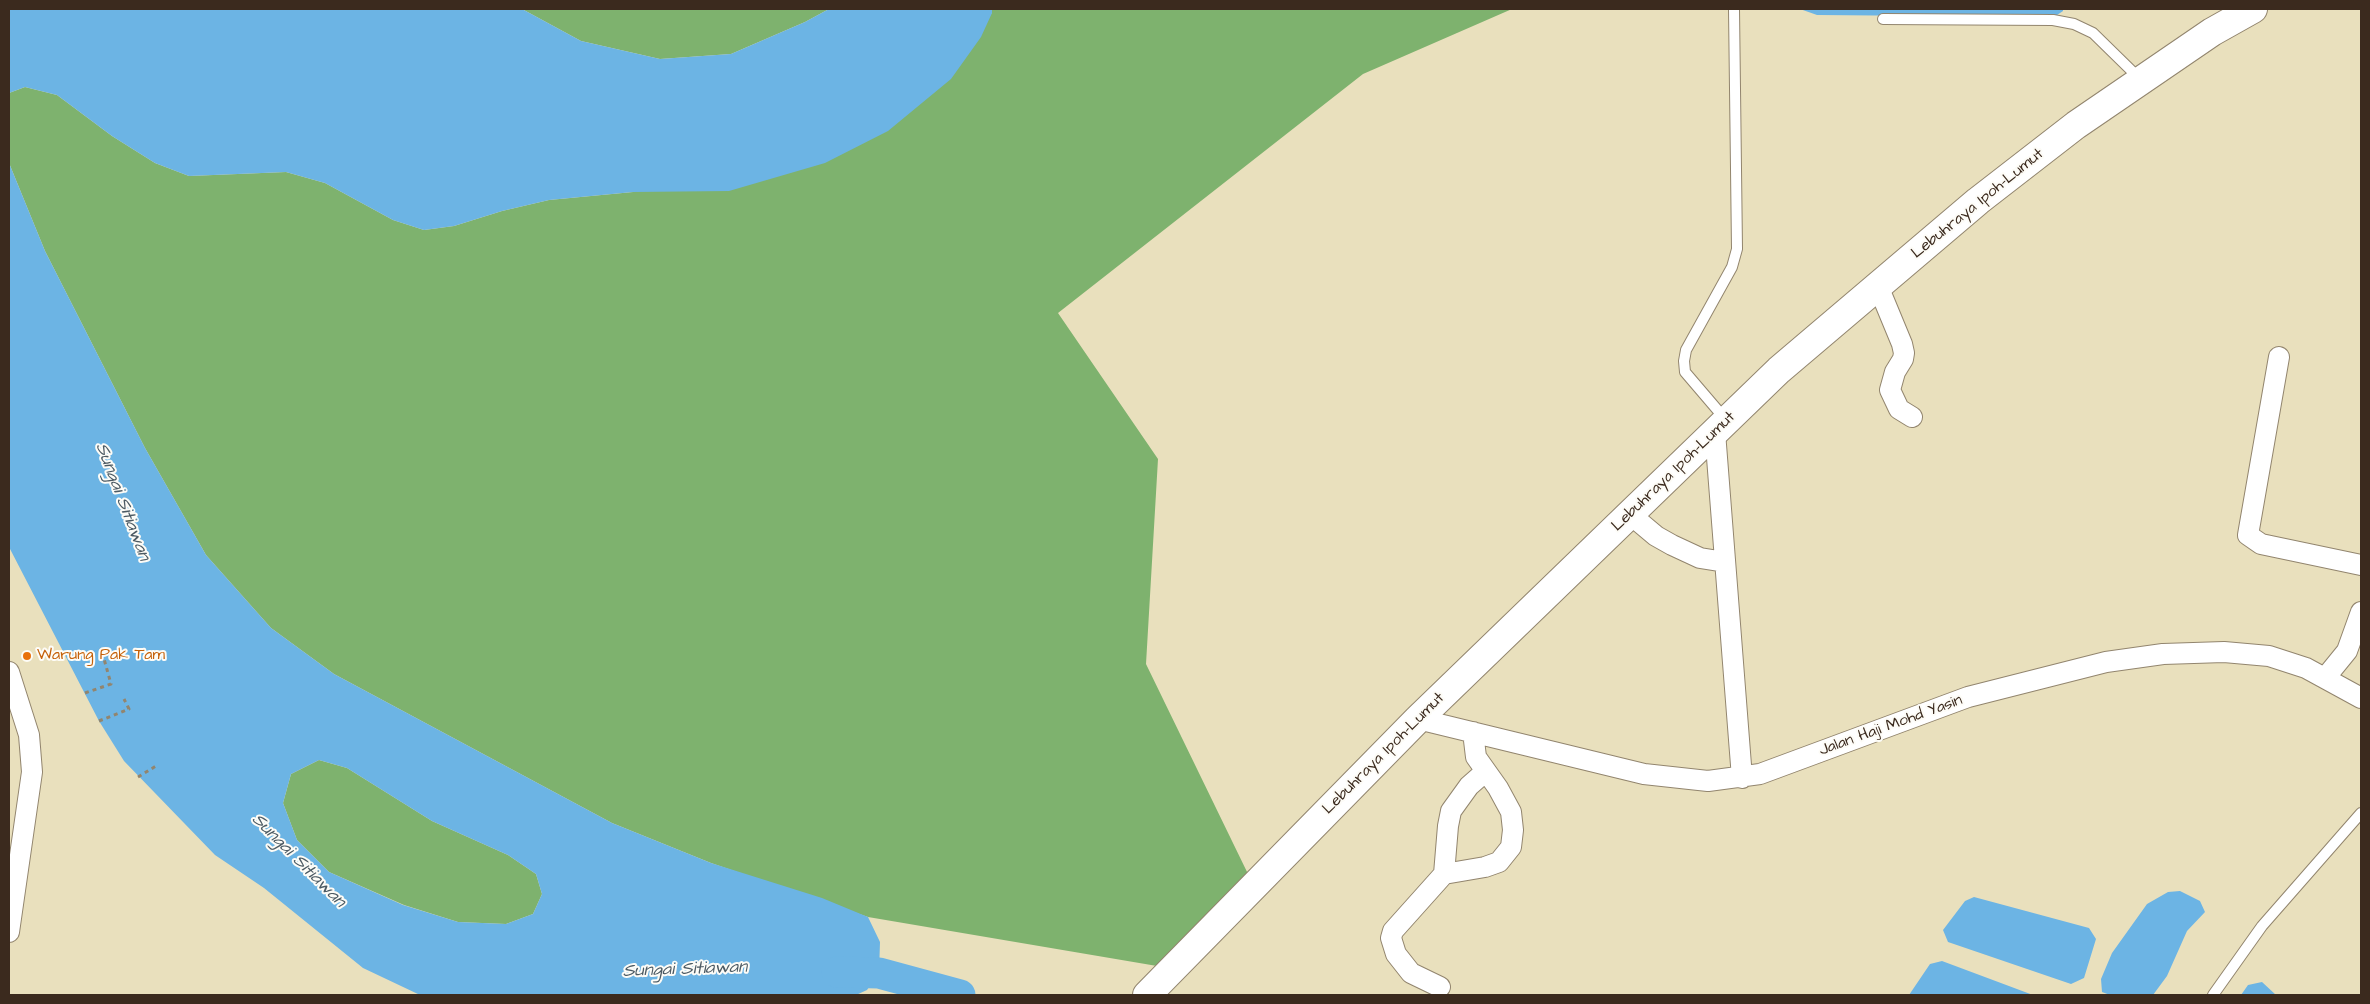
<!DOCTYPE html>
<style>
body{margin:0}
#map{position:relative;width:2370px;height:1004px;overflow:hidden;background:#e9e0bd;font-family:"Architects Daughter",sans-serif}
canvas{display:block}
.frame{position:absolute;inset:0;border:10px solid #3b2a1e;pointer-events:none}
</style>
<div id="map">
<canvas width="2370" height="1004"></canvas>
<div class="frame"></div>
</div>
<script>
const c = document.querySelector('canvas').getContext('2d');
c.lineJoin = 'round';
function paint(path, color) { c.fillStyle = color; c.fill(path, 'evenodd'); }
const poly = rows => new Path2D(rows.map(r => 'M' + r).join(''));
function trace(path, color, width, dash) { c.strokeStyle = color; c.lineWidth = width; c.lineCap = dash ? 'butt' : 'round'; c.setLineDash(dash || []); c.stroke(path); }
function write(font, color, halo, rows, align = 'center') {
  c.font = font + ' "Architects Daughter",sans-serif'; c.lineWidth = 4; c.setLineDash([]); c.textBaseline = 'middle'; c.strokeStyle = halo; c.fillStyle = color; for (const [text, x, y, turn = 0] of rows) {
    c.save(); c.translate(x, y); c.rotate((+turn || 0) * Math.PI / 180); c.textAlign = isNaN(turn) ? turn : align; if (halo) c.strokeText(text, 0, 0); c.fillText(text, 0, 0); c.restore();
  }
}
paint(poly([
 [522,9,829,9,805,22,731,54,660,59,581,41],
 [992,9,1512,9,1363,74,1058,313,1158,459,1146,664,1249,876,1157,966,868,917,711,863,612,823,334,674,271,628,206,555,145,448,45,251,9,163,9,93,25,87,57,95,112,136,155,163,189,176,286,172,325,183,393,220,424,230,454,226,502,211,549,200,633,192,992,13],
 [319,760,347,768,432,821,508,855,536,874,542,894,533,914,506,924,458,922,404,905,329,872,297,840,283,803,291,774]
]), '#7eb26e');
paint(poly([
 [9,9,522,9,581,41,660,59,731,54,805,22,829,9,992,9,992,13,981,37,951,79,888,131,825,163,729,191,633,192,549,200,502,211,454,226,424,230,393,220,325,183,286,172,189,176,155,163,112,136,57,95,25,87,9,93],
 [1800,9,2063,9,2063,11,2054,17,1817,15],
 [9,163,45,251,145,448,206,555,271,628,334,674,612,823,711,863,822,898,868,917,880,942,879,973,867,990,856,995,420,995,363,968,264,888,215,855,124,761,99,721,9,547],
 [319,760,347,768,432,821,508,855,536,874,542,894,533,914,506,924,458,922,403,905,329,872,297,840,283,803,291,774],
 [2180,891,2200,901,2205,912,2187,931,2167,976,2153,995,2110,995,2102,992,2101,979,2112,953,2147,904,2168,892],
 [1974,897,2089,928,2096,939,2084,978,2071,984,1948,942,1943,930,1965,901],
 [1942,961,2033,995,1909,995,1930,964],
 [2262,982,2276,995,2241,995,2248,985]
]), '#6cb4e4');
trace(poly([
 [837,972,879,973,960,995]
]), '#6cb4e4', 31);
const service = poly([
 [1883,19,2053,20,2074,24,2093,33,2140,79],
 [1726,420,1685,372,1684,361,1686,350,1732,267,1737,249,1734,9],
 [2213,995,2262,926,2361,813]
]);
const minor = poly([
 [1878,286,1902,344,1904,353,1903,359,1895,372,1890,390,1899,409,1912,417],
 [2279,357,2248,535,2261,544,2361,565],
 [1715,432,1742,778],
 [1631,515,1656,536,1672,545,1700,558,1725,562],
 [9,672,29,735,32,772,9,932],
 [2325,678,2347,651,2361,612],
 [1418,719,1644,774,1708,781,1760,774,1968,697,2106,662,2163,654,2224,652,2269,656,2306,668,2361,698],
 [1444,874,1448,826,1451,811,1469,786,1486,771],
 [1440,987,1411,973,1396,954,1391,938,1393,931,1444,874,1485,867,1499,862,1511,847,1513,830,1511,812,1498,788,1476,757,1473,732]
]);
const trunk = poly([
 [1147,995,1418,719,1779,370,1978,201,2076,125,2212,32,2253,9]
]);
trace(service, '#92856e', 12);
trace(minor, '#92856e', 22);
trace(trunk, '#92856e', 30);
trace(poly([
 [85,693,111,684,101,648],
 [99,721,129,709,124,699],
 [138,777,156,766]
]), '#92856e', 3, [4, 4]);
trace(service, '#fff', 10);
trace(minor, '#fff', 20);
trace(trunk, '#fff', 28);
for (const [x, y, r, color] of [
 [27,656,5,"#e8710a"]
]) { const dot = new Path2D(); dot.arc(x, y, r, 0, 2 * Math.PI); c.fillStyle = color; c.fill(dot); trace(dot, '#fdfcf7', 2); }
write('16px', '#3b2a1e', '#fdfcf7', [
 ["Lebuhraya Ipoh-Lumut",1978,204,-39],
 ["Lebuhraya Ipoh-Lumut",1674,472,-44],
 ["Jalan Haji Mohd Yasin",1891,726,-20],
 ["Lebuhraya Ipoh-Lumut",1384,754,-45]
]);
write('16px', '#c56008', '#fdfcf7', [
 ["Warung Pak Tam",37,656]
], 'left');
write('italic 18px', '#4c5a63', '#fdfcf7', [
 ["Sungai Sitiawan",122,502,69],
 ["Sungai Sitiawan",298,861,45],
 ["Sungai Sitiawan",685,970,-2]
]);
</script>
